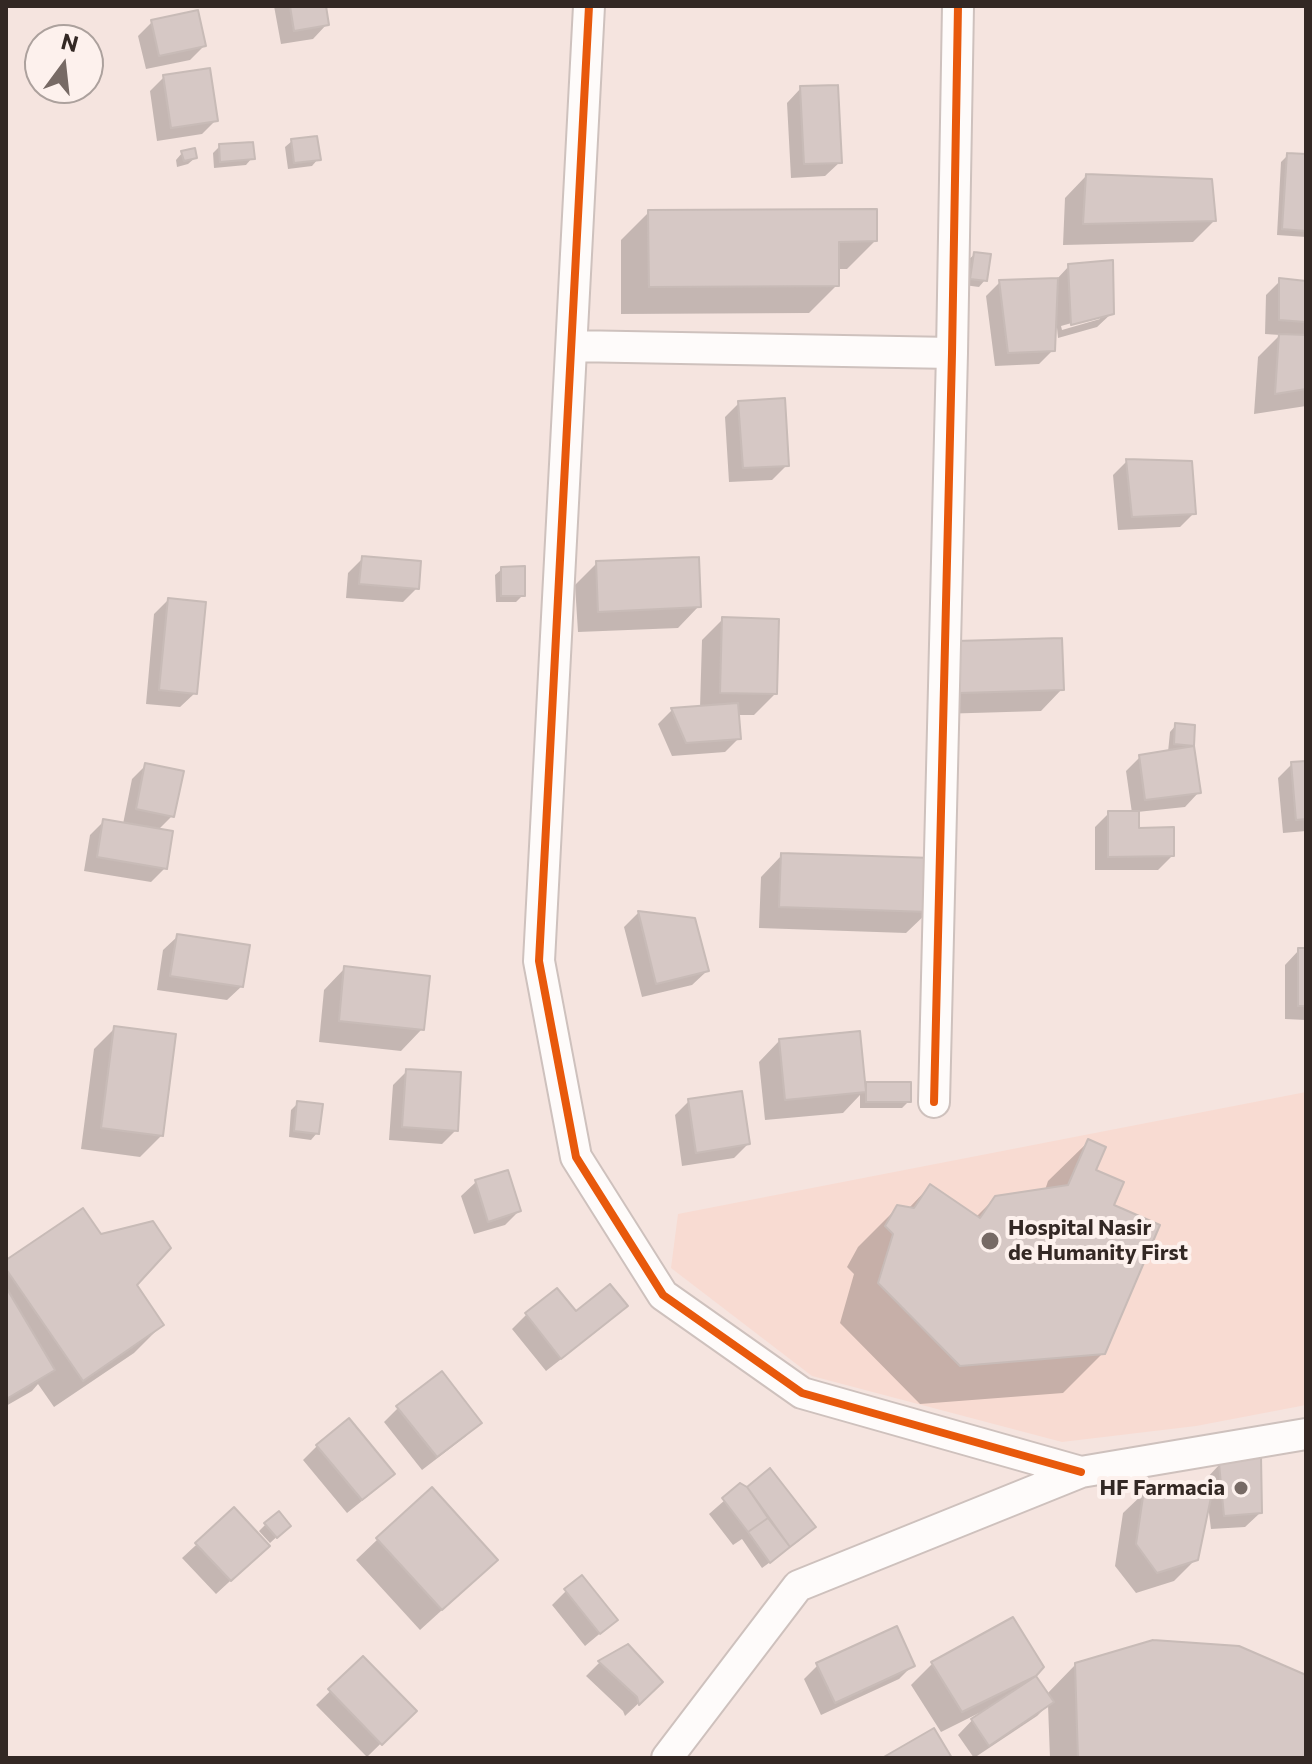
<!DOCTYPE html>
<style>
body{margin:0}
#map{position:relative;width:1312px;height:1764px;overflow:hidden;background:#f5e4df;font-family:Commissioner,sans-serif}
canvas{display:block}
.frame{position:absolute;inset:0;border:8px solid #332824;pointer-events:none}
.north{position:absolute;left:24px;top:24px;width:80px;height:80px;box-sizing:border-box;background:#fdf1ed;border:2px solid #aca19d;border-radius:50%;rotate:15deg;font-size:22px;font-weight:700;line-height:32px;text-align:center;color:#332824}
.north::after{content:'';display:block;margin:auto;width:28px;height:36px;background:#776a65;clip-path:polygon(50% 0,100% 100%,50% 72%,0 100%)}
</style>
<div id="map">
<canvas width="1312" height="1764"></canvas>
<div class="frame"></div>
<div class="north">N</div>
</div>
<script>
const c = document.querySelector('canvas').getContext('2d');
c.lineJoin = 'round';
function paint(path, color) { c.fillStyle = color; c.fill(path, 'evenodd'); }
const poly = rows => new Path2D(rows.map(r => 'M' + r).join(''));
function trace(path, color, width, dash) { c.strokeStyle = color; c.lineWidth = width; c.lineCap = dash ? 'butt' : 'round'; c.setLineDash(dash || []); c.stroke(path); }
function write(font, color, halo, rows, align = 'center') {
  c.font = font + ' Commissioner,sans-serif'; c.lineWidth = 8; c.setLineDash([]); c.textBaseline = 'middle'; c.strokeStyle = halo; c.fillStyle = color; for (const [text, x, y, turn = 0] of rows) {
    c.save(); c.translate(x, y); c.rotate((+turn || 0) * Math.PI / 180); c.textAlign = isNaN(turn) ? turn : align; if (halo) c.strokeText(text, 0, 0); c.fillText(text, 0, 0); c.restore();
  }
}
paint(poly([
 [1306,1092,1306,1405,1196,1426,1062,1442,812,1376,671,1268,678,1214]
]), '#f8dbd2');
paint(poly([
 [274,6,324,6,327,24,313,39,281,44],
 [152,22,204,46,190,60,146,69,138,36],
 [164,77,216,120,202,134,157,141,150,91],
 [801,88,840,162,825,176,791,178,787,103],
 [292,141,318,159,312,166,288,169,285,147],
 [220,146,252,158,246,165,214,168,213,153],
 [182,153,195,158,188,164,177,167,176,160],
 [1288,155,1306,156,1306,237,1277,235,1281,162],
 [1086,176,1214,221,1193,242,1063,245,1065,198],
 [649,212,875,241,847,269,837,269,837,285,809,313,621,314,621,240],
 [975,254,985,280,979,287,964,285,968,260],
 [1069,266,1112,313,1097,327,1058,338,1057,328,1054,328,1053,350,1039,364,995,366,986,296,1000,282,1056,280],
 [1100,315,1100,319,1062,330,1061,326],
 [1280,281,1306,283,1306,406,1254,414,1258,357,1280,335,1265,334,1266,295],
 [739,403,787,465,772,480,729,482,725,417],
 [1127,461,1194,513,1180,527,1118,530,1113,475],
 [363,558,417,588,403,602,346,598,348,573],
 [597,563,699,606,678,628,578,632,575,585],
 [502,569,523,595,516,602,496,602,495,575],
 [168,600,195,693,180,707,146,704,154,614],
 [723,619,775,694,754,715,737,715,739,738,725,752,672,756,658,724,672,710,700,708,702,640],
 [936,664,1062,689,1041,711,938,714],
 [1176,725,1193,727,1192,746,1199,792,1185,807,1137,812,1137,830,1172,856,1158,870,1095,870,1095,827,1109,813,1132,813,1126,771,1140,757,1168,752,1170,732],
 [1306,763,1306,831,1283,833,1278,778,1292,764],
 [146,765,172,816,158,830,165,868,151,882,84,871,90,835,104,821,123,824,132,779],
 [782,855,928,912,906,933,759,928,761,877],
 [638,913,694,919,707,971,692,985,642,997,624,927],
 [178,936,242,986,227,1000,157,990,163,950],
 [1299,950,1306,950,1306,1020,1285,1019,1285,965],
 [345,968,422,1029,401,1051,319,1042,324,990],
 [115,1028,162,1135,140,1157,81,1149,94,1049],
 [780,1040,864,1087,867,1084,909,1101,902,1108,860,1108,860,1095,843,1113,765,1120,759,1062],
 [407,1071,456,1130,442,1144,389,1140,393,1085],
 [689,1101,748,1144,734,1158,682,1166,675,1115],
 [298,1103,317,1133,311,1140,289,1137,291,1110],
 [1088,1142,1093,1171,1111,1206,1103,1353,1063,1393,920,1404,840,1323,854,1274,847,1267,858,1247,898,1207,908,1209,930,1186,976,1217,996,1197,1045,1190,1048,1181],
 [476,1182,519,1211,505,1225,474,1234,461,1196],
 [6,1262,134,1285,162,1325,134,1353,54,1407,38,1384,32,1391,6,1406],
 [557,1291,576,1314,625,1306,611,1320,546,1371,512,1329,526,1315],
 [398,1408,479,1423,465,1437,422,1470,384,1422],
 [317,1446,392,1474,378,1488,347,1513,303,1460],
 [1220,1464,1260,1513,1245,1527,1211,1529,1208,1505,1196,1559,1174,1581,1136,1593,1115,1566,1123,1513,1145,1492,1207,1486,1206,1479],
 [769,1471,813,1527,799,1541,762,1568,742,1539,733,1545,709,1514,741,1486,747,1490],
 [234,1510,253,1560,216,1594,182,1558],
 [266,1524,282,1532,270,1543,259,1531],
 [378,1539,474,1581,420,1630,356,1560],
 [566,1591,616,1620,585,1646,552,1605],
 [363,1659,414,1711,367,1757,316,1705],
 [600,1662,661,1682,625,1716,623,1711,586,1676],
 [932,1664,1034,1677,1046,1695,1076,1664,1306,1677,1306,1758,1050,1758,1048,1705,1037,1716,974,1758,958,1735,979,1713,941,1732,911,1685],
 [818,1665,913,1665,899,1679,821,1715,804,1679]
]), '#0003');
const building = poly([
 [290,6,326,6,329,25,294,31,290,6],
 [198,10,206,46,159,56,151,20,198,10],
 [210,68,218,121,171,128,163,75,210,68],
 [838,85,842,163,804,164,800,86,838,85],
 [317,136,321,160,294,163,291,139,317,136],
 [253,142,255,159,220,162,219,144,253,142],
 [195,148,197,158,184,161,181,151,195,148],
 [1287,153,1306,154,1306,231,1282,229,1287,153],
 [1086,174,1212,179,1216,221,1083,224,1086,174],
 [877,209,877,241,839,242,839,286,649,287,648,210,877,209],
 [974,252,991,254,987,281,970,279,974,252],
 [1113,260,1114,314,1071,325,1068,264,1113,260],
 [1058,278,1055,351,1008,353,999,280,1058,278],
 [1279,278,1306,281,1306,322,1279,320,1279,278],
 [1279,334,1306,335,1306,389,1275,394,1279,334],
 [785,398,789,466,743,468,738,401,785,398],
 [1126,459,1192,461,1196,514,1132,517,1126,459],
 [362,556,421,561,419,589,359,584,362,556],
 [699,557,701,607,598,612,596,561,699,557],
 [525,566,525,596,501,596,501,567,525,566],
 [168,598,206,602,197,694,159,690,168,598],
 [722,617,779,619,777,694,720,693,722,617],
 [1062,638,1064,690,959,693,956,641,1062,638],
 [738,703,741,739,686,743,671,708,738,703],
 [1175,723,1195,725,1194,746,1174,744,1175,723],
 [1194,746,1201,793,1145,800,1139,755,1194,746],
 [1306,761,1306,819,1296,820,1291,762,1306,761],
 [145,763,184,771,174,817,136,809,145,763],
 [1108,811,1139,811,1139,828,1174,827,1174,856,1108,857,1108,811],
 [103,819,173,831,167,869,97,857,103,819],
 [781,853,932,858,930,912,779,907,781,853],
 [638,911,695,918,709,971,656,984,638,911],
 [177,934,250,945,243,987,170,976,177,934],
 [1298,948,1306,948,1306,1006,1298,1006,1298,948],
 [344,966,430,976,424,1030,339,1021,344,966],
 [114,1026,176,1034,163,1136,101,1128,114,1026],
 [860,1031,866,1092,785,1100,779,1039,860,1031],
 [406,1069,461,1072,458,1131,402,1127,406,1069],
 [866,1082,911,1082,911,1102,866,1102,866,1082],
 [742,1091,750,1144,696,1153,688,1099,742,1091],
 [297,1101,323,1104,319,1134,294,1131,297,1101],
 [1088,1139,1106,1147,1096,1170,1124,1182,1114,1205,1160,1225,1105,1354,960,1366,878,1283,893,1234,885,1226,897,1205,914,1208,930,1184,980,1218,995,1196,1068,1185,1088,1139],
 [508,1170,521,1211,488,1222,475,1180,508,1170],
 [83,1208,101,1234,153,1221,171,1248,137,1285,164,1325,83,1381,6,1269,6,1260,83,1208],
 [610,1284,628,1306,561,1359,525,1313,557,1288,576,1311,610,1284],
 [7,1289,55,1370,8,1398,6,1395,7,1289],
 [442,1371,482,1423,437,1457,396,1406,442,1371],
 [349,1418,395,1474,362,1500,316,1445,349,1418],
 [1261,1456,1262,1513,1224,1516,1219,1463,1261,1456],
 [770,1468,816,1527,790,1547,747,1487,770,1468],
 [740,1483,747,1487,768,1518,748,1532,722,1498,740,1483],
 [1214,1483,1198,1560,1157,1573,1136,1544,1144,1490,1214,1483],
 [432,1487,498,1560,442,1610,376,1538,432,1487],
 [234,1507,270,1546,231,1581,195,1543,234,1507],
 [279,1511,291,1526,277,1538,264,1523,279,1511],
 [768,1518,790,1547,770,1563,748,1532,768,1518],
 [582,1575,618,1620,600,1634,564,1589,582,1575],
 [1013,1617,1044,1667,1036,1676,962,1712,931,1662,1013,1617],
 [897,1626,915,1666,835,1703,816,1663,897,1626],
 [1153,1640,1239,1646,1306,1675,1306,1758,1078,1758,1075,1663,1153,1640],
 [628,1644,663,1682,639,1705,637,1697,598,1661,628,1644],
 [363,1656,417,1711,382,1745,328,1689,363,1656],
 [1036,1676,1054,1702,989,1746,971,1719,1036,1676],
 [934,1728,952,1758,882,1758,934,1728]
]);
paint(building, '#d6c8c5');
trace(building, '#c8bbb7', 2);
const street = poly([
 [589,6,539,961,576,1157,663,1295,802,1393,1081,1472],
 [572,346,952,353],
 [934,1102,952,353,958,6],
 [667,1758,798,1586,1081,1472,1306,1434]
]);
trace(street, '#cec1bd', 34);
trace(street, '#fefbfa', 30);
trace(poly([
 [589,6,539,961,576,1157,663,1295,802,1393,1081,1472],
 [934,1102,952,353,958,6]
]), '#e8590c', 8);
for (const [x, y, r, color] of [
 [990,1241,10,"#776a65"],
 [1241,1488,8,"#776a65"]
]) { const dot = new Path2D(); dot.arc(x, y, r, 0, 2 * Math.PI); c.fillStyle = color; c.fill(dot); trace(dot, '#fdf1ed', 3); }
write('bold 22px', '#332824', '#fdf1ed', [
 ["Hospital Nasir",1008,1228],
 ["de Humanity First",1008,1253],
 ["HF Farmacia",1225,1488,"right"]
], 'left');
</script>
